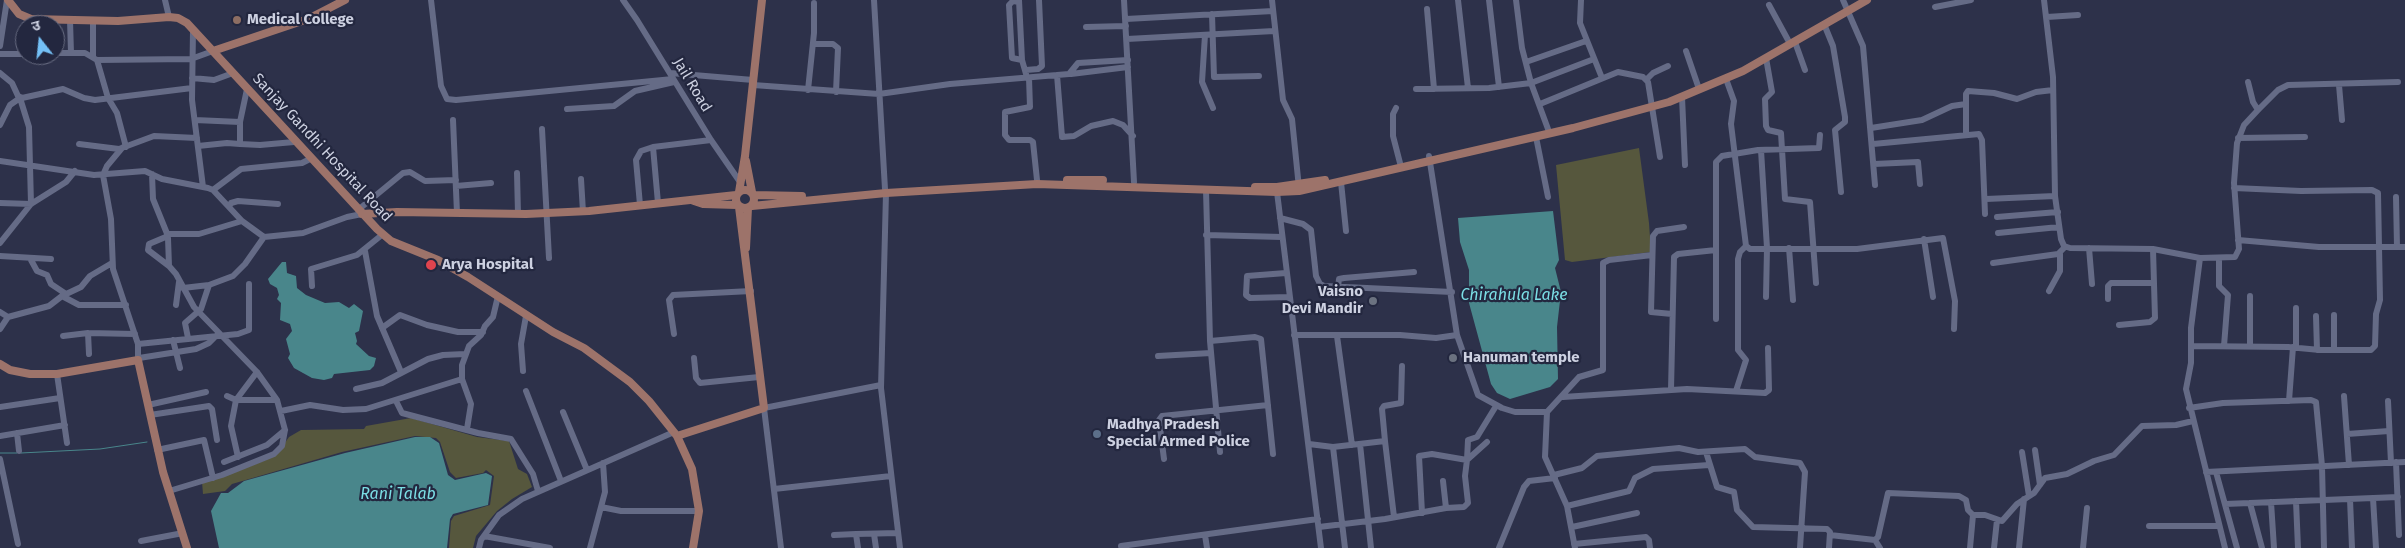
<!DOCTYPE html>
<meta charset="utf-8">
<style>
body{margin:0}
#map{position:relative;width:2405px;height:548px;overflow:hidden;background:#2d314a;font-family:"Fira Sans","Noto Sans Devanagari",sans-serif}
canvas{display:block}
.north{position:absolute;left:15px;top:15px;width:50px;height:50px;box-sizing:border-box;background:#23273f;border:1px solid #676b80;border-radius:50%;rotate:344deg;font-size:14px;font-weight:700;line-height:20px;text-align:center;color:#cdd1e1}
.north::after{content:'';display:block;margin:auto;width:18px;height:22px;background:#74c0f6;clip-path:polygon(50% 0,100% 100%,50% 72%,0 100%)}
</style>
<div id="map">
<canvas width="2405" height="548"></canvas>
<div class="north">उ</div>
</div>
<script>
const c = document.querySelector('canvas').getContext('2d');
c.lineJoin = 'round';
function paint(path, color) { c.fillStyle = color; c.fill(path, 'evenodd'); }
const poly = rows => new Path2D(rows.map(r => 'M' + r).join(''));
function trace(path, color, width, dash) { c.strokeStyle = color; c.lineWidth = width; c.lineCap = dash ? 'butt' : 'round'; c.setLineDash(dash || []); c.stroke(path); }
function write(font, color, halo, rows, align = 'center') {
  c.font = font + ' "Fira Sans",sans-serif'; c.lineWidth = 4.5; c.setLineDash([]); c.textBaseline = 'middle'; c.strokeStyle = halo; c.fillStyle = color; for (const [text, x, y, turn = 0] of rows) {
    c.save(); c.translate(x, y); c.rotate((+turn || 0) * Math.PI / 180); c.textAlign = isNaN(turn) ? turn : align; if (halo) c.strokeText(text, 0, 0); c.fillText(text, 0, 0); c.restore();
  }
}
paint(poly([
 [1639,148,1649,223,1651,252,1572,262,1565,260,1556,165],
 [411,418,477,437,509,441,518,469,527,474,532,487,512,499,497,511,476,536,473,548,449,548,451,521,454,516,490,505,494,476,486,470,483,473,456,478,450,472,440,442,436,438,415,436,342,452,232,484,225,491,203,494,202,482,277,454,289,437,301,430,364,429,366,426]
]), '#56573d');
paint(poly([
 [1553,211,1559,260,1555,268,1561,292,1557,327,1558,379,1550,387,1510,399,1497,393,1491,384,1469,303,1469,270,1460,242,1458,218],
 [282,262,286,262,287,273,296,276,297,288,306,295,325,303,339,302,349,308,354,304,363,311,359,331,355,333,357,341,356,344,369,356,376,358,374,366,370,370,334,374,332,378,324,380,312,378,294,368,288,358,290,354,286,339,292,331,290,324,280,320,281,303,277,299,279,295,277,288,270,284,268,279],
 [415,437,430,437,439,443,448,475,455,480,486,473,492,476,488,505,453,514,450,519,447,548,219,548,211,511,221,493,228,493,244,481,345,453]
]), '#49868b');
trace(poly([
 [0,453,17,453],
 [21,453,100,449,147,442]
]), '#49868b', 1);
trace(poly([
 [165,0,169,17],
 [431,0,441,86,447,99,456,100,673,79],
 [623,0,637,20,711,140,740,182],
 [874,0,885,189],
 [1019,0,1022,60,1026,74],
 [1124,0,1134,182],
 [1272,0,1283,100,1292,119,1299,188],
 [1458,0,1468,88],
 [1489,0,1499,87],
 [1516,0,1522,48,1531,83,1594,59],
 [1581,0,1580,23,1602,78],
 [1843,0,1863,46,1875,185],
 [2044,0,2053,77,2055,196,2061,239,2064,246,2070,248,2153,249,2200,258,2235,257,2239,249,2234,183,2237,143,2244,125,2258,110,2278,90,2288,85,2398,82],
 [1019,2,1013,1,1009,5,1012,58,1022,60],
 [1769,5,1788,40],
 [1935,7,1971,0],
 [1427,9,1434,89],
 [1212,14,1214,77,1259,76],
 [2047,17,2078,15],
 [1126,19,1273,11],
 [70,20,71,53],
 [1824,24,1833,46,1845,117,1845,122,1835,130,1841,192],
 [1086,27,1126,26],
 [193,30,192,100,203,187],
 [1205,35,1202,82,1213,108],
 [1127,39,1274,31],
 [1795,42,1805,70],
 [813,44,833,44,838,48,836,92],
 [0,46,7,0],
 [1686,51,1698,86],
 [55,53,85,53,97,60,191,59,213,51],
 [0,54,25,54],
 [93,57,93,20],
 [1766,58,1772,92,1765,99,1766,126,1768,130,1781,133,1785,199,1810,202,1816,283],
 [97,60,108,98,117,113,126,147],
 [1526,62,1586,41],
 [1026,70,1038,69,1042,66,1039,0],
 [0,73,12,83,18,96,22,98,63,89,84,98,95,100,192,88],
 [670,73,753,80],
 [1071,74,1128,67],
 [1057,75,1062,137,1074,136,1091,126,1113,121,1123,125,1133,136],
 [192,78,214,80,233,73],
 [1029,78,1030,107,1005,112,1005,135,1009,140,1030,140,1033,142,1037,180],
 [1647,79,1653,73,1668,66],
 [1726,79,1734,101,1731,124,1746,246,1750,249,1857,249,1943,238,1955,301,1954,329],
 [2248,82,2253,102,2258,110],
 [753,85,879,94,950,84,1069,74,1078,63,1128,60],
 [2339,85,2342,120],
 [1416,89,1489,88,1531,83,1548,129],
 [808,90,814,33,814,3],
 [1682,97,1685,165],
 [1540,104,1618,72,1643,77,1648,82,1660,157],
 [1396,108,1393,114,1393,136,1400,163],
 [567,109,614,106,635,91,674,82],
 [195,120,240,122],
 [453,120,457,213],
 [0,125,10,105,20,98,29,127,31,204,0,203],
 [1871,128,1922,120,1952,106,1966,104],
 [542,129,549,258],
 [1966,135,1966,94,1968,91,1994,93,2017,99,2036,92,2053,90],
 [1536,137,1548,197],
 [2238,138,2305,137],
 [79,144,119,149,154,136,197,138],
 [240,144,260,145,294,142],
 [1873,144,1979,134,1982,140,1985,214],
 [198,146,227,143,240,144,240,122,247,89],
 [122,148,107,166,103,175,111,219,113,269,138,344,138,360],
 [1761,150,1767,248,1766,297],
 [0,161,94,175,145,171,162,179,208,188,213,190,242,221,264,237,303,233,347,217,362,214],
 [1874,164,1918,162,1920,184],
 [517,173,518,214],
 [152,174,153,199,168,236,149,244,148,250,169,266,176,274,194,307,257,372,277,400],
 [581,179,583,212],
 [1341,182,1346,231],
 [456,186,491,183],
 [213,190,241,169,302,163,310,159],
 [1206,190,1210,341,1255,337,1261,339,1273,454],
 [1277,192,1321,548],
 [886,193,881,388,900,548],
 [2396,197,2397,247],
 [1986,199,2055,196],
 [658,203,653,147,711,140],
 [640,205,636,160,641,151,653,147],
 [229,207,231,203,238,201,278,204],
 [358,210,403,173,410,172,425,181,456,180],
 [1997,217,2058,212],
 [1280,218,1303,224,1311,230,1316,276,1320,284,1324,286,1452,292],
 [1998,233,2059,227],
 [168,234,199,234,242,221],
 [1206,235,1282,237],
 [168,238,169,266],
 [1924,239,1933,297],
 [2238,240,2319,247,2405,247],
 [0,243,31,204,66,182,75,171],
 [1789,248,1793,300],
 [2089,248,2092,284],
 [365,251,377,316,401,372],
 [0,256,51,259],
 [2200,258,2191,328,2191,363,2186,389,2225,548],
 [2219,258,2219,286,2228,295,2224,346],
 [31,260,37,271,47,275,51,284,66,294],
 [1993,263,2058,254,2065,247],
 [1286,273,1247,276,1246,295,1250,298,1289,297],
 [312,286,311,269,357,255,383,234],
 [1338,287,1339,279,1344,278,1414,272],
 [183,288,209,285,233,276,245,264,264,237],
 [2049,291,2060,271,2060,254],
 [62,296,79,305,126,305],
 [2108,299,2108,286,2111,283,2154,283],
 [176,305,179,282],
 [0,312,8,317],
 [1672,314,1651,312,1653,236,1657,231,1684,227],
 [2334,315,2334,350],
 [2316,316,2317,350],
 [1716,319,1716,162,1722,156,1758,150,1819,148,1820,135],
 [2119,325,2150,322,2155,318,2153,249],
 [382,328,400,315,427,325,458,332,483,332],
 [0,329,8,317,49,306,62,296,81,287,90,276,112,263],
 [88,333,89,354],
 [674,334,669,300,673,295,751,291],
 [1294,335,1400,335,1436,338,1457,335,1429,156],
 [1457,335,1478,395,1502,408,1515,412,1547,412],
 [63,336,88,333,135,334],
 [1337,336,1352,445],
 [188,338,185,323,201,309,209,285],
 [173,340,180,368],
 [1210,341,1220,452],
 [138,344,238,334,249,330,249,284],
 [2192,346,2288,347,2320,350,2371,350,2375,346,2376,314,2380,300,2378,193,2372,190,2301,191,2234,188],
 [2250,346,2250,296],
 [2296,348,2296,308],
 [1158,356,1211,353],
 [139,358,196,349,209,343,216,336],
 [694,358,696,378,700,383,759,377],
 [523,371,521,344,526,316],
 [57,374,67,443],
 [356,389,382,383,428,359,443,355,465,354],
 [1671,390,1674,257,1678,254,1716,250],
 [526,391,561,481],
 [1736,391,1746,360,1738,350,1738,259,1740,252,1746,246],
 [2344,396,2349,465],
 [1563,397,1687,389,1765,393,1769,390,1768,348],
 [396,401,402,413,478,433,511,439,533,474,538,491],
 [2289,401,2293,347],
 [2388,401,2391,463],
 [148,405,206,392],
 [0,407,60,398],
 [2189,408,2223,403,2311,400,2316,402,2322,466,2324,548],
 [281,411,310,405,343,410,366,409,462,379],
 [563,412,587,470],
 [150,415,209,406,212,409,217,440],
 [467,429,471,404,462,379,462,365,469,346,481,335,485,326,493,317,498,296],
 [17,433,19,451],
 [2347,434,2389,431],
 [0,436,65,425],
 [1385,441,1394,517],
 [1309,444,1333,447,1385,441,1382,409,1384,406,1401,403,1402,366],
 [1360,444,1371,548],
 [1333,447,1345,548],
 [157,450,204,440,213,478],
 [2035,450,2040,485],
 [1706,452,1717,487,1734,492,1737,510,1753,527,1827,529,1830,532,1829,548],
 [2022,452,2029,496],
 [238,457,231,426,236,400,257,372],
 [0,459,18,544],
 [1164,459,1159,420,1162,416,1268,405],
 [1467,460,1468,440,1477,437,1496,406],
 [1467,460,1487,442],
 [224,462,267,445,285,430],
 [2396,462,2399,535],
 [2206,472,2405,462],
 [2216,472,2237,548],
 [1554,475,1582,468,1597,456,1679,448,1698,452,1745,449,1755,457,1800,463,1805,472,1800,548],
 [774,489,891,476],
 [169,491,222,475,274,454,282,446,285,430,277,400,236,400,227,396],
 [2373,498,2376,548],
 [2350,499,2352,548],
 [2296,501,2298,548],
 [2271,502,2274,548],
 [2250,503,2262,548],
 [2225,504,2398,497],
 [1567,506,1629,491,1635,478,1653,469,1709,465],
 [601,507,621,511,699,511],
 [1422,513,1419,456,1432,454,1467,460,1465,476,1468,503,1464,507,1446,508],
 [2149,526,2219,526],
 [1319,527,1385,519,1446,508,1443,481],
 [1572,527,1637,513],
 [856,534,898,533],
 [874,534,876,548],
 [834,535,856,534,858,548],
 [1205,535,1207,548],
 [1830,535,1875,540],
 [484,536,550,548],
 [1875,540,1878,537,1888,493,1959,496,1966,500,1968,510,1973,515,1985,515,2002,521,2017,504,2034,493,2045,478,2067,474,2094,461,2114,455,2142,426,2176,425,2193,421],
 [1875,540,1880,548],
 [141,541,183,533],
 [1574,544,1646,537,1649,540,1650,548],
 [1121,546,1318,519],
 [479,548,481,540,499,515,522,499,674,432],
 [590,548,605,492,603,463],
 [781,548,764,408,881,385],
 [1499,548,1524,487,1529,481,1555,478],
 [1575,548,1567,506,1545,457,1547,412,1579,377,1603,370,1603,263,1609,260,1652,255],
 [1970,548,1973,515],
 [1994,548,1997,520],
 [2019,548,2024,499],
 [2083,548,2087,508]
]), '#656b86', 6);
trace(poly([
 [8,0,19,14,31,19,118,21,169,17,178,18,187,23,377,229,391,241,438,260,468,277,553,332,584,348,630,382,649,401,677,436,692,469,699,511,693,548],
 [213,51,308,19,345,0],
 [746,161,752,192],
 [1067,180,1103,180],
 [1255,187,1277,187,1325,180],
 '736 199a9 9 0 1 1 18 0a9 9 0 1 1-18 0Z',
 [739,192,745,156,762,0],
 [754,195,802,196],
 [694,201,703,204,737,205],
 [752,206,886,193,1037,184,1277,192,1299,191,1573,128,1669,102,1743,71,1867,0],
 [362,214,397,212,526,214,589,211,736,195],
 [746,248,748,208],
 [0,364,10,370,30,374,57,374,138,360,163,472,187,548],
 [677,436,764,408,739,207]
]), '#9d736a', 8);
for (const [x, y, r, color] of [
 [237,20,5,"#8d6e63"],
 [431,265,6,"#e0444e"],
 [1373,301,5,"#6b7280"],
 [1453,358,5,"#6b7280"],
 [1097,434,5,"#5c6f8a"]
]) { const dot = new Path2D(); dot.arc(x, y, r, 0, 2 * Math.PI); c.fillStyle = color; c.fill(dot); trace(dot, '#23273f', 2); }
write('bold 15px', '#cdd1e1', '#23273f', [
 ["Medical College",247,20],
 ["Arya Hospital",442,265],
 ["Vaisno",1363,292,"right"],
 ["Devi Mandir",1363,309,"right"],
 ["Hanuman temple",1463,358],
 ["Madhya Pradesh",1107,425],
 ["Special Armed Police",1107,442]
], 'left');
write('15px', '#cdd1e1', '#23273f', [
 ["Jail Road",692,85,59],
 ["Sanjay Gandhi Hospital Road",322,148,47]
]);
write('italic 16px', '#7bdee5', '#23273f', [
 ["Chirahula Lake",1514,296],
 ["Rani Talab",398,495]
]);
</script>
